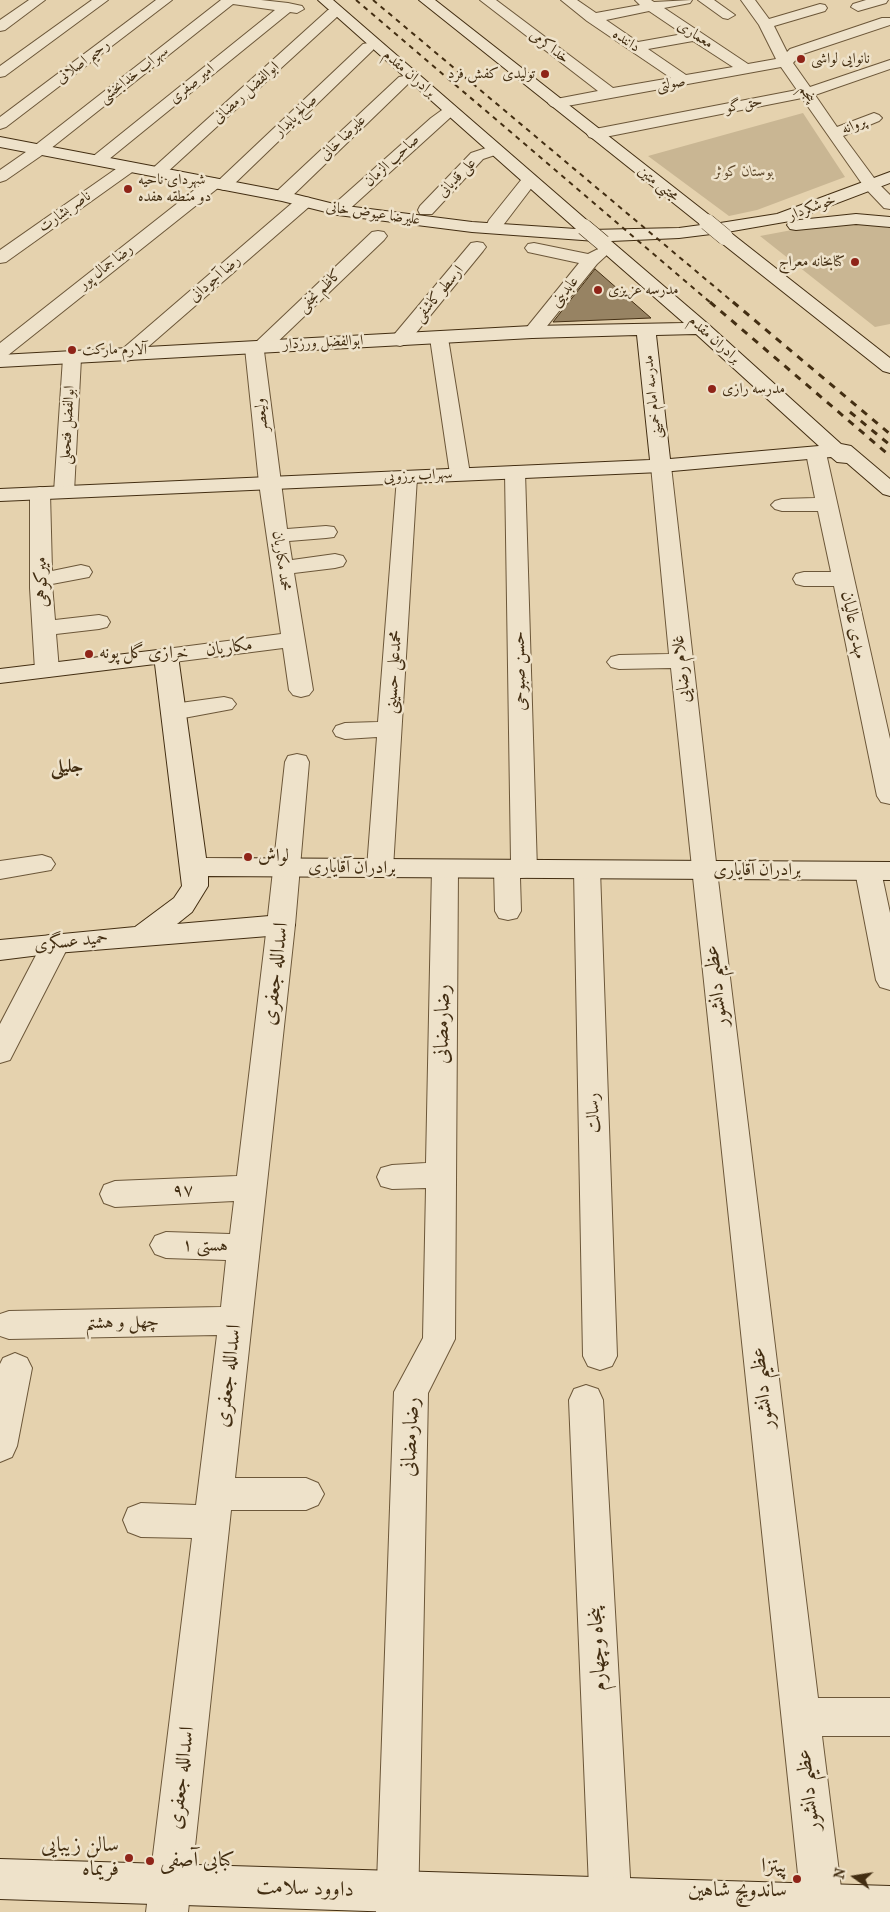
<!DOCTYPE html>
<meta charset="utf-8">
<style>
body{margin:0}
#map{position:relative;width:890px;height:1912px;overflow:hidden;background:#e5d2ae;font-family:"IM FELL French Canon",serif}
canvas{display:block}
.north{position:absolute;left:830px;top:1852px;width:50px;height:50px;-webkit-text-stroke:4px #eee2ca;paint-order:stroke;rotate:283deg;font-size:14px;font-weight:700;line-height:20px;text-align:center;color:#432e12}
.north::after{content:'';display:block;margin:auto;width:18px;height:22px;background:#432e12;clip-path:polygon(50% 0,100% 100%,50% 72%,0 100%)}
</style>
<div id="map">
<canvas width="890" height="1912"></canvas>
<div class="north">N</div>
</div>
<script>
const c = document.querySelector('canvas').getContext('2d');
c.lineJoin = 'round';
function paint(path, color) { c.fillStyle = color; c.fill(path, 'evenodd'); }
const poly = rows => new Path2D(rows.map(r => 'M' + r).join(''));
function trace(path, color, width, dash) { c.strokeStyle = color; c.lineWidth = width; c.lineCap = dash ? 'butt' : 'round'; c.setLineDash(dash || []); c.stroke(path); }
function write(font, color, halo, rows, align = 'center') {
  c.font = font + ' "IM FELL French Canon",Amiri,serif'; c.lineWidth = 5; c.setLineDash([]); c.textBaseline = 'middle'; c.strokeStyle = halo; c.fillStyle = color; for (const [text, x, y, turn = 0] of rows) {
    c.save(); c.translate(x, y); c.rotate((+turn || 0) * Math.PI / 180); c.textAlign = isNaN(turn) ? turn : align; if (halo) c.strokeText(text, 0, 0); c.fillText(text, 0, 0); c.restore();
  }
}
paint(poly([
 [803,113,845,177,757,210,729,216,648,156],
 [863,223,890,228,890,324,875,327,760,236,824,224]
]), '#c9b693');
const building = poly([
 [595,269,651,318,553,322,595,269]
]);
paint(building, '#978363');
trace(building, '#432e12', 1);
const street = poly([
 [29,0,45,0,5,30,0,31,0,20,29,0],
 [92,0,108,0,5,76,0,77,0,66,92,0],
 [156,0,172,0,6,127,0,129,0,117,156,0],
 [221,0,261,0,288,3,302,6,304,9,297,13,290,12,103,164,91,164,89,161,91,158,275,10,233,4,45,153,6,180,0,182,0,170,33,147,221,0],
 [480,0,496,0,613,88,671,78,587,21,561,0,577,0,596,13,640,5,635,0,651,0,654,2,692,0,690,3,664,8,748,64,776,59,759,25,741,0,755,0,769,19,820,4,825,5,827,8,825,11,774,26,787,52,790,49,882,18,890,18,890,25,800,55,793,63,810,87,890,60,890,69,815,95,837,127,874,113,879,115,882,118,879,121,843,136,877,182,890,195,890,209,884,208,865,188,802,98,595,139,589,137,587,134,589,131,595,129,797,90,781,67,556,108,551,106,548,103,551,100,598,91,480,0],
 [649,11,683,34,638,42,606,20,649,11],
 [693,41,733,67,686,75,648,49,693,41],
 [698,0,714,0,735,15,728,19,723,18,698,0],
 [866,0,888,0,886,3,858,11,851,7,853,4,866,0],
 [333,9,338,10,340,13,338,16,164,175,152,175,150,172,152,169,328,10,333,9],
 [368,43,373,44,375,47,373,50,230,188,224,190,218,188,7,356,0,358,0,343,207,180,213,178,219,180,363,44,368,43],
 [404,76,409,77,411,80,409,83,288,200,276,200,274,196,276,192,399,77,404,76],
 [447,108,452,110,455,113,452,116,344,214,332,214,330,210,332,206,431,118,442,110,447,108],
 [492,146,498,148,500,151,498,154,483,159,432,214,420,214,418,210,420,206,471,153,492,146],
 [129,162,135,164,137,167,135,170,6,262,0,263,0,250,123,164,129,162],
 [527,178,533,180,535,183,533,186,501,228,489,228,487,224,489,220,521,180,527,178],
 [304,197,310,198,312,202,310,206,134,359,127,361,120,359,118,355,120,351,298,198,304,197],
 [378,231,384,232,387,236,384,240,269,350,264,351,287,529,326,526,334,527,337,532,334,537,326,538,289,541,292,560,335,554,343,556,346,561,343,566,335,568,294,573,313,690,309,695,301,697,293,695,289,690,283,648,166,663,158,661,154,656,158,651,166,649,281,634,259,483,245,348,247,344,255,343,372,232,378,231],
 [477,242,483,243,486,247,483,251,407,344,400,346,393,344,391,340,393,336,471,243,477,242],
 [534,243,588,254,600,248,606,249,609,253,597,264,539,336,532,338,525,336,523,332,579,263,528,252,525,248,528,244,534,243],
 [439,332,446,334,448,338,470,474,467,478,460,480,453,478,450,474,430,338,432,334,439,332],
 [72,352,79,354,81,358,74,492,71,496,64,498,57,496,54,492,63,358,65,354,72,352],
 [816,447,823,449,826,453,890,739,890,804,881,802,877,796,834,586,804,586,796,584,793,579,796,574,804,572,831,572,818,511,782,511,775,509,771,505,775,501,782,499,815,498,806,453,809,449,816,447],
 [661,460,668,462,671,466,717,871,818,1698,890,1698,890,1736,822,1736,844,1912,802,1912,671,668,619,669,611,667,607,662,611,657,619,655,669,654,651,466,654,462,661,460],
 [515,466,522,468,525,472,537,870,533,876,520,878,521,911,517,918,508,920,499,918,495,911,494,869,498,863,507,860,511,861,505,472,508,468,515,466],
 [407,471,414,473,417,477,393,868,389,874,380,877,371,874,367,868,377,737,345,739,336,736,333,731,336,726,345,723,378,722,397,477,400,473,407,471],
 [40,487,47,489,50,493,52,571,81,565,89,567,92,572,89,577,52,584,55,620,99,615,107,617,110,622,107,627,99,629,56,634,59,670,55,675,47,677,39,675,35,670,30,588,30,493,33,489,40,487],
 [224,697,232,699,236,704,232,709,173,720,165,717,161,712,165,707,173,704,224,697],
 [297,754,306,756,309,762,295,925,235,1478,306,1478,318,1483,324,1494,318,1505,306,1510,231,1510,188,1912,146,1912,192,1538,141,1537,128,1532,123,1520,128,1508,141,1503,196,1505,217,1335,9,1339,0,1336,0,1314,9,1311,221,1307,226,1260,166,1258,155,1254,150,1245,155,1236,166,1232,230,1234,234,1201,115,1207,104,1203,100,1194,104,1185,115,1181,237,1176,267,925,285,762,288,756,297,754],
 [42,855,51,858,55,864,51,870,0,879,0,861,42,855],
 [445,860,454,863,458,869,455,1339,428,1393,418,1912,376,1912,394,1392,423,1338,426,1188,392,1189,381,1186,377,1177,381,1168,392,1165,426,1163,432,869,436,863,445,860],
 [587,861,596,864,600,870,617,1356,612,1366,600,1370,588,1366,583,1356,574,870,578,864,587,861],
 [868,862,877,865,881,871,890,913,890,990,880,987,876,980,855,871,859,865,868,862],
 [56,933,66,936,70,943,10,1060,0,1063,0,1024,46,936,56,933],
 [15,1353,27,1358,32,1368,17,1446,12,1457,0,1462,0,1364,3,1358,15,1353],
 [586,1385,598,1389,603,1400,632,1912,590,1912,569,1400,574,1389,586,1385]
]);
const secondary = poly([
 [318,0,333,0,590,223,593,227,590,230,679,228,701,225,419,0,435,0,713,218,715,222,714,224,777,214,890,172,890,183,790,221,856,214,890,217,890,227,856,224,796,230,790,229,787,225,790,221,727,232,731,233,890,358,890,373,883,371,719,241,716,237,719,233,679,238,611,241,708,324,841,444,851,446,890,479,890,496,883,494,847,463,837,462,831,457,661,472,0,501,0,489,650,460,637,335,532,338,0,367,0,355,532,326,684,323,597,247,594,243,596,241,472,232,338,215,282,201,0,147,0,137,282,191,338,205,472,222,576,229,318,0],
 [696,334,819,446,670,459,656,335,696,334],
 [166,649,174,651,178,656,206,858,890,862,890,880,208,876,208,886,192,912,177,924,281,915,291,918,295,925,291,932,281,935,56,953,0,960,0,940,135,927,174,898,182,886,155,664,0,683,0,669,166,649],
 [0,1859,890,1886,890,1912,398,1912,0,1899,0,1859]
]);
trace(street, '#6c5739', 2);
trace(secondary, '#432e12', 2);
paint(street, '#eee2ca');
paint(secondary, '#eee2ca');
trace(poly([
 [356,0,711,303],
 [373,0,734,303]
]), '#432e12', 2, [5, 5]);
trace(poly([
 [710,302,890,456],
 [733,302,890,434],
 [850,412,890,445]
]), '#432e12', 3, [7, 7]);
const secondaryBridge = poly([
 [707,222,725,237],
 [584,227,603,243]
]);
trace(secondaryBridge, '#432e12', 17, []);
trace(secondaryBridge, '#eee2ca', 16);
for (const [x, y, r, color] of [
 [801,59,5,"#8f2418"],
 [545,74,5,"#8f2418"],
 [128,189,5,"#8f2418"],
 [855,262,5,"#8f2418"],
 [598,290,5,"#8f2418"],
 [72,350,5,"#8f2418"],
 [712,389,5,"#8f2418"],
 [89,654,5,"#8f2418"],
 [248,857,5,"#8f2418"],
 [129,1858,5,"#8f2418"],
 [150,1861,5,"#8f2418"],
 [797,1879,5,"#8f2418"]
]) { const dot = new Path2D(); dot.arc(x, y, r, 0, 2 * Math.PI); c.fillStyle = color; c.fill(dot); trace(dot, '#eee2ca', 2); }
write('15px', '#432e12', '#eee2ca', [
 ["معماری",695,35,33],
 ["داننده",626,41,34],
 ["خداکرمی",549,47,37],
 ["رحیم اصلانی",83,62,-37],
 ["برادران مقدم",409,74,41],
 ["سهراب خدابخشی",134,75,-38],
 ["امیر صفری",192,84,-39],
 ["صولتی",671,84,-10],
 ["ابوالفضل رمضانی",246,93,-42],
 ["پنجم",807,94,56],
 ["حق گو",744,105,-11],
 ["صالح پایدار",296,116,-44],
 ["پروانه",854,126,-22],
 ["علیرضا خانی",343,138,-44],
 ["صاحب الزمان",392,161,-43],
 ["علی قدیانی",457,178,-46],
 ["مجتبی متین",658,184,38],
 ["خوشکردار",812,208,-20],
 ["ناصر بشارت",65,212,-35],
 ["علیرضا عیوض خانی",373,214,8],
 ["رضا جمال پور",106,267,-38],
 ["رضا آجودانی",215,279,-41],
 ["کاظم نجفی",320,291,-44],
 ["عابدینی",565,292,-51],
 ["ارسطو کاشفی",439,294,-50],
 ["برادران مقدم",714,340,42],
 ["ابوالفضل ورزدار",323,343,-3],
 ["مدرسه امام خمینی",653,397,-96],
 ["ولیعصر",262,415,-96],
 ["ابوالفضل فتحعلی",68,425,-87],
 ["سهراب برزویی",418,476,-3],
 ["محمد مکاریان",281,561,82]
]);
write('15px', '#432e12', '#eee2ca', [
 ["نانوایی لواشی",811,59],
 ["تولیدی کفش فرد",535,74,"right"],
 ["شهردای ناحیه",138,180],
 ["دو منطقه هفده",138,197],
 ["کتابخانه معراج",845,262,"right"],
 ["مدرسه عزیزی",608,290],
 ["آلارم مارکت",82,350],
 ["مدرسه رازی",722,389]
], 'left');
write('italic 15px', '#5e492c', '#eee2ca', [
 ["بوستان کوثر",744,172]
]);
write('18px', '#432e12', '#eee2ca', [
 ["میرکوهی",42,582,-92],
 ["مهدی عالیان",853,625,78],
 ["مکاریان",229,648,-7],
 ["غلام رضایی",682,669,-96],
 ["حسن صبوحی",520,671,-91],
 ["محمدعلی حسینی",394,672,-86],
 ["برادران آقایاری",352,868,1],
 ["برادران آقایاری",757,871],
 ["حمید عسگری",71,942,-6],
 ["رسالت",594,1113,-92],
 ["۹۷",183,1191,-2],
 ["۱ هستی",205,1246,1],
 ["چهل و هشتم",122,1323,-1]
]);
write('18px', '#432e12', '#eee2ca', [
 ["خرازی گل پونه",99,654],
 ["لواش",258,857]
], 'left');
write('bold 19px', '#432e12', '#eee2ca', [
 ["جلیلی",67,767]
]);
write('21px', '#432e12', '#eee2ca', [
 ["اسدالله جعفری",276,974,-83],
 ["عظیم دانشور",717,986,-97],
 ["رضارمضانی",443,1024,-89],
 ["اسدالله جعفری",229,1376,-83],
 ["عظیم دانشور",763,1388,-97],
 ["رضارمضانی",411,1437,-87],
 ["پنجاه وچهارم",598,1649,-93],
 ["اسدالله جعفری",182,1778,-83],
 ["عظیم دانشور",809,1790,-97],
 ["داوود سلامت",305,1889,2]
]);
write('21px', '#432e12', '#eee2ca', [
 ["سالن زیبایی",119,1846],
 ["فریماه",119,1870],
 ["کبابی آصفی",160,1861,"left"],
 ["پیتزا",787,1867],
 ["ساندویچ شاهین",787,1891]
], 'right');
</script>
